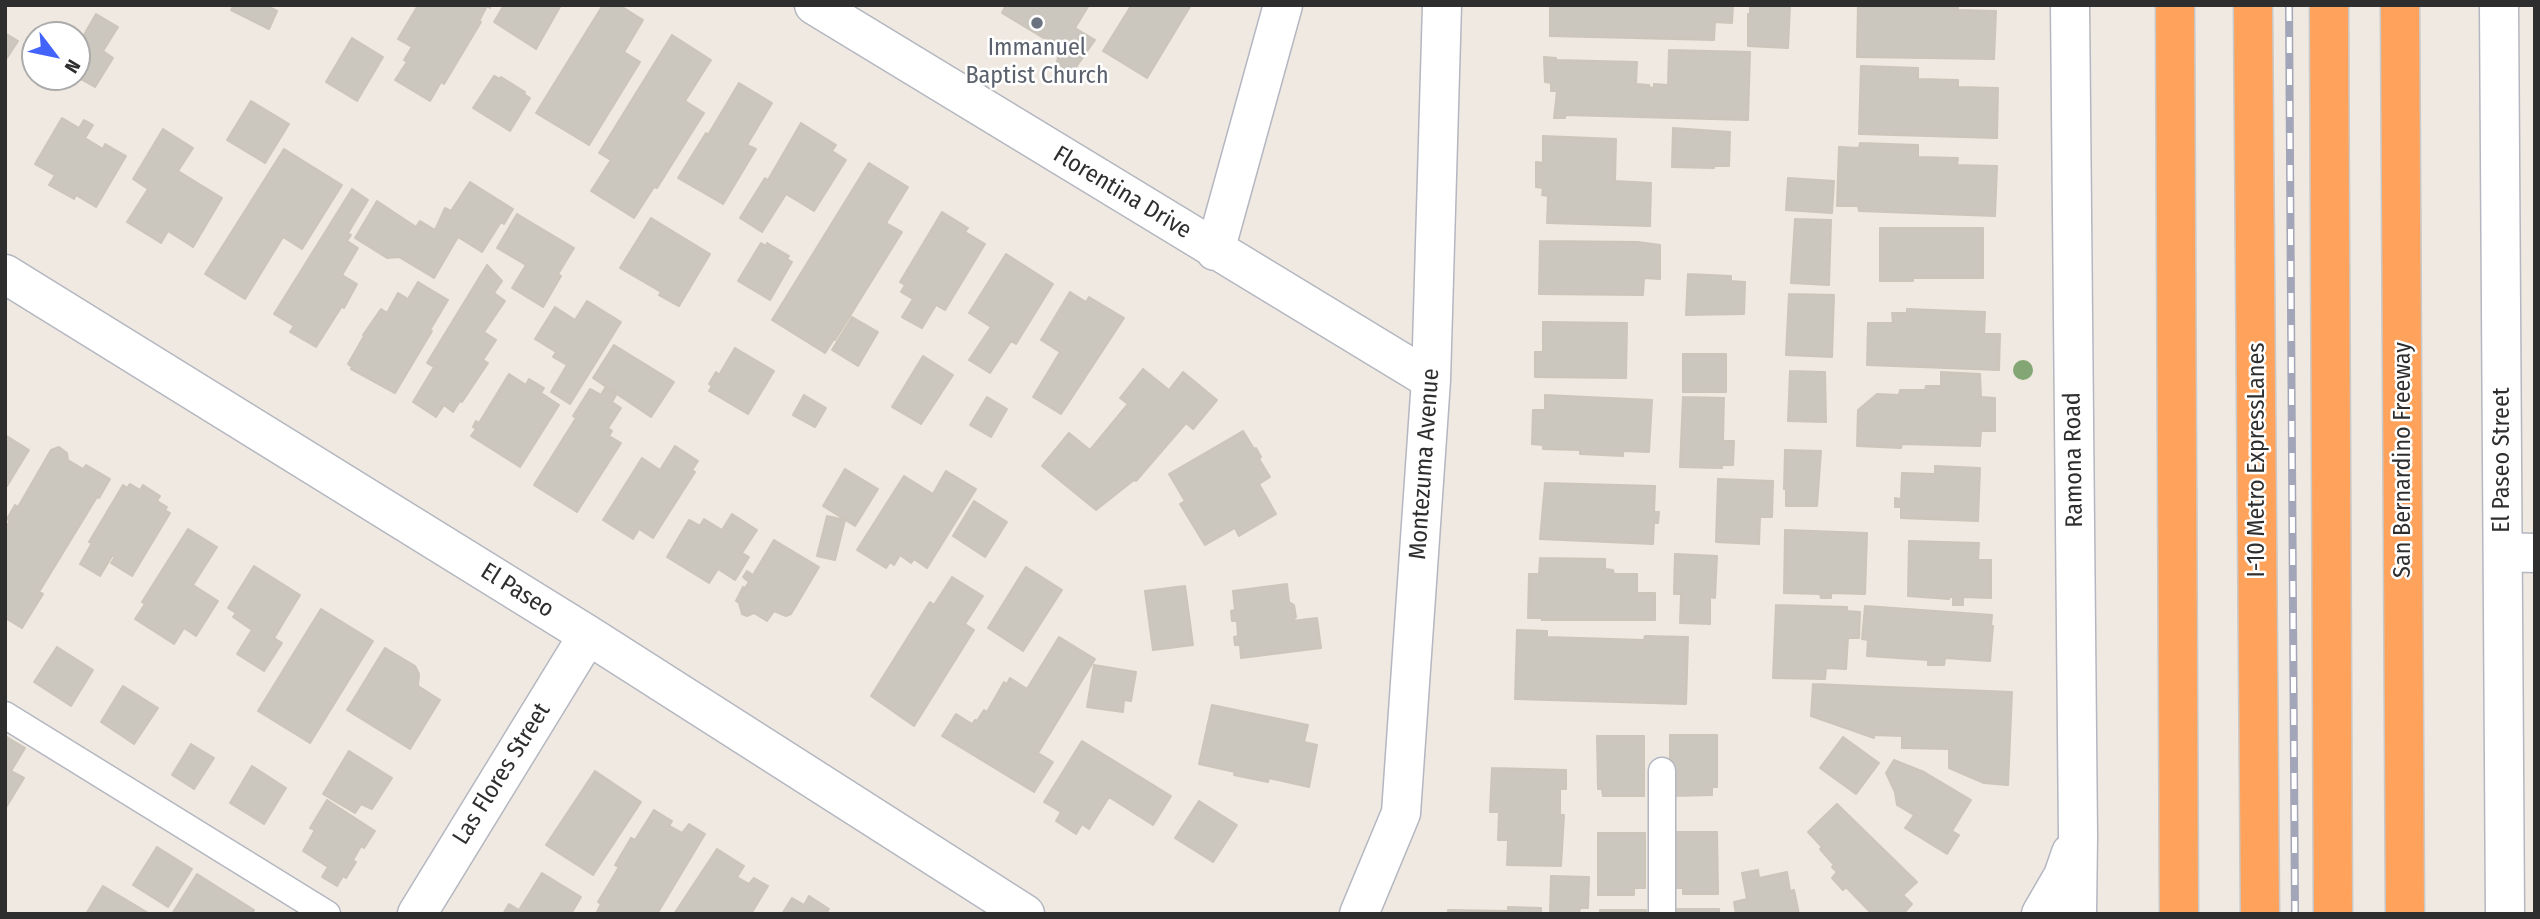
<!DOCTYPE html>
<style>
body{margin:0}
#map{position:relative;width:2540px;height:919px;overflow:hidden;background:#efe9e1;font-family:"Fira Sans Condensed",sans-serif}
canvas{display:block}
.frame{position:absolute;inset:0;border:7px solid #2e2e2e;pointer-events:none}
.north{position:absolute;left:21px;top:21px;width:70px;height:70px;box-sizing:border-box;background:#fff;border:2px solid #ababab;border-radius:50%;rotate:122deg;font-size:19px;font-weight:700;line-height:28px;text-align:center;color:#2e2e2e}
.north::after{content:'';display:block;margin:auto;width:24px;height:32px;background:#4264fb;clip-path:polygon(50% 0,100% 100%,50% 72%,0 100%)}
</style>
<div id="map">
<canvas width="2540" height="919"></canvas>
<div class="frame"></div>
<div class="north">N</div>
</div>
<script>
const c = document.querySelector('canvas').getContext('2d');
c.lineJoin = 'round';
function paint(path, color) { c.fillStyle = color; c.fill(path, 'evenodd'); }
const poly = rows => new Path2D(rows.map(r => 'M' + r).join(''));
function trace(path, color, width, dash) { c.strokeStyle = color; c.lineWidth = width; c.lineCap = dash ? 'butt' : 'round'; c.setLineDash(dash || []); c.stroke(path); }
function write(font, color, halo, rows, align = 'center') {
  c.font = font + ' "Fira Sans Condensed",sans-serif'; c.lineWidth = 5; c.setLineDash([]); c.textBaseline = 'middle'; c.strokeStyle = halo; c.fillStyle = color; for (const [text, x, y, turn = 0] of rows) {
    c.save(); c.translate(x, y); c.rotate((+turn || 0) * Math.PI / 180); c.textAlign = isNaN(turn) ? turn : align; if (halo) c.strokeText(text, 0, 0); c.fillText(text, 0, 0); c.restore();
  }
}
const building = poly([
 [234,5,265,5,277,11,269,29,231,10,234,5],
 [415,5,491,5,490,8,487,6,479,21,481,22,444,84,441,82,430,101,395,80,407,62,404,60,412,47,398,39,417,7,415,5],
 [504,5,561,5,536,49,494,22,504,5],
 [603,5,619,5,643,20,624,52,640,62,589,145,536,113,603,5],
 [1006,5,1089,5,1075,28,1095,40,1074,70,1066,70,1057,62,1060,48,1002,13,1006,5],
 [1129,5,1191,5,1147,78,1103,51,1131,6,1129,5],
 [1550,5,1733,5,1732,23,1715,22,1714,40,1550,36,1550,5],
 [1750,5,1790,5,1788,48,1748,46,1748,14,1750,14,1750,5],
 [1858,5,1958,5,1958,10,1996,11,1994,59,1857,57,1858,5],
 [96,14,118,27,103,51,113,58,95,87,77,77,77,47,96,14],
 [5,33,18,41,5,61,5,33],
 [672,35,711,60,685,101,704,113,657,188,654,187,634,218,591,191,611,160,599,153,672,35],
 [352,38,383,57,357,101,326,82,352,38],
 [1669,50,1750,52,1748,120,1565,115,1565,118,1554,118,1557,91,1551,91,1551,83,1545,82,1544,57,1556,58,1556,60,1637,62,1636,84,1649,85,1649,87,1654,88,1654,84,1668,85,1669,50],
 [1861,66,1918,68,1918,79,1958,80,1958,87,1998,88,1997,138,1859,134,1861,66],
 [494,76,500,79,501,77,525,92,524,94,530,98,510,131,473,108,494,76],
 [739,83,772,103,747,145,756,149,723,204,678,178,706,133,708,135,739,83],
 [251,101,289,124,265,163,227,140,251,101],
 [62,118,79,128,84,120,93,125,85,138,103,149,105,144,126,156,96,207,76,195,74,199,49,185,55,175,35,164,62,118],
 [801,123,836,145,832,151,846,160,814,211,786,194,762,232,740,218,765,178,768,180,801,123],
 [1673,128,1730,132,1729,166,1714,166,1714,168,1672,167,1673,128],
 [163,129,193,148,178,171,222,198,193,247,168,231,161,243,127,222,148,189,133,179,163,129],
 [1543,136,1616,139,1615,181,1651,183,1650,226,1547,223,1548,196,1542,195,1543,188,1536,187,1536,162,1543,163,1543,136],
 [1860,143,1918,145,1918,157,1958,158,1957,165,1997,166,1995,216,1859,211,1858,206,1837,206,1839,147,1859,148,1860,143],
 [284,149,342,185,302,249,283,237,245,299,205,274,284,149],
 [869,163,908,187,886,223,902,232,835,340,834,339,825,353,772,320,869,163],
 [1788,178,1834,181,1832,213,1786,210,1788,178],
 [470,182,513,209,504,224,501,222,482,252,458,237,434,278,399,257,387,258,355,238,377,201,416,227,420,221,435,230,445,208,451,211,470,182],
 [352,189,368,200,348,233,351,235,347,241,358,248,342,275,357,284,344,308,342,306,316,347,290,332,294,326,274,314,352,189],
 [942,212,968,228,965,232,985,244,945,310,936,305,922,328,902,317,913,299,901,292,905,285,900,282,942,212],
 [517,214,574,248,558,274,561,276,543,307,512,288,526,265,497,248,517,214],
 [651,218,710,254,679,306,659,295,661,292,620,268,651,218],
 [1795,219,1831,220,1829,285,1791,283,1795,219],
 [1880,228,1983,228,1983,278,1913,278,1913,281,1880,281,1880,228],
 [1540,241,1638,242,1660,245,1660,279,1644,278,1643,295,1539,294,1540,241],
 [761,243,766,246,767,243,789,256,787,259,792,262,770,300,738,281,761,243],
 [1006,254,1053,284,1016,344,1011,341,990,373,969,360,991,327,969,313,1006,254],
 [487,265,502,281,494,293,505,301,484,332,496,340,483,360,488,363,462,402,460,401,453,412,444,405,436,417,413,402,434,367,427,363,487,265],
 [1688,274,1731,276,1731,281,1745,282,1744,314,1686,315,1688,274],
 [418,282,448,300,430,330,432,331,395,393,351,369,352,367,348,364,364,336,363,335,381,309,387,313,398,293,408,299,418,282],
 [1070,292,1086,302,1089,297,1124,318,1061,414,1033,397,1060,352,1041,340,1070,292],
 [1789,294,1834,295,1832,357,1786,355,1789,294],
 [587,301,621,322,570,404,551,392,567,365,553,357,556,352,535,339,555,307,575,320,587,301],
 [1907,309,1985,312,1984,334,2000,334,1999,370,1867,365,1868,323,1893,323,1892,313,1907,313,1907,309],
 [852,317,878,332,858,366,832,350,852,317],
 [1543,322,1627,323,1626,378,1535,377,1535,352,1543,352,1543,322],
 [614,345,674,382,651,417,593,378,614,345],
 [735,348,774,371,748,414,709,391,712,386,709,384,716,372,719,375,735,348],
 [1683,354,1726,354,1726,392,1683,392,1683,354],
 [923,356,953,375,921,424,892,407,923,356],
 [1143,369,1169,390,1183,372,1217,400,1193,429,1186,423,1136,481,1134,480,1096,510,1042,466,1069,433,1090,450,1128,404,1120,398,1143,369],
 [1790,371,1825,372,1826,422,1788,421,1790,371],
 [1941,372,1980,374,1981,397,1995,398,1995,431,1981,431,1980,446,1902,444,1901,448,1857,446,1858,410,1877,394,1899,395,1900,390,1925,390,1926,386,1941,386,1941,372],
 [509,374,526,385,529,379,544,388,541,393,559,405,520,467,471,436,476,429,473,427,476,421,479,423,509,374],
 [605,388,616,395,612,402,621,408,608,428,612,431,609,436,621,443,577,512,534,485,576,418,573,416,590,389,601,395,605,388],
 [804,395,826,408,815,427,793,415,804,395],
 [1545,395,1652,400,1649,452,1623,451,1623,456,1580,454,1580,450,1543,449,1543,445,1532,444,1533,410,1545,410,1545,395],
 [987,397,1007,409,991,437,970,425,987,397],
 [1683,397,1724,398,1723,441,1734,441,1733,465,1722,465,1722,468,1680,467,1683,397],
 [1243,431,1254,449,1256,448,1261,457,1259,459,1270,477,1259,484,1276,514,1239,536,1235,528,1205,545,1180,504,1185,501,1169,474,1243,431],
 [5,435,29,450,7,486,5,485,5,435],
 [675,446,698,461,692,470,695,472,653,538,639,529,633,539,603,520,642,458,660,470,675,446],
 [59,447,67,453,68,460,83,469,86,465,110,479,99,498,97,497,39,592,43,594,22,628,5,618,5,528,10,521,7,519,15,505,18,507,51,450,59,447],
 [1785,450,1821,451,1817,506,1786,506,1786,489,1784,489,1785,450],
 [1935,466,1980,468,1978,521,1901,518,1901,507,1895,507,1895,498,1901,499,1902,473,1935,474,1935,466],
 [845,469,878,489,855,526,823,506,845,469],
 [946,471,976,489,927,568,914,559,911,563,900,555,894,565,890,562,886,568,857,550,904,476,933,494,946,471],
 [1718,479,1773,481,1772,517,1760,517,1759,544,1716,542,1718,479],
 [1545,483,1655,486,1654,512,1659,512,1658,523,1654,523,1653,544,1540,539,1545,483],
 [130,484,140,490,143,485,160,496,157,501,167,507,165,510,170,513,132,576,111,563,115,557,112,556,100,576,80,564,92,543,89,542,123,485,127,488,130,484],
 [974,501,1007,522,985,557,953,536,974,501],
 [732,514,757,530,742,553,749,557,735,580,718,569,709,583,667,557,689,520,700,526,704,519,722,530,732,514],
 [827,516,845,520,835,560,817,556,827,516],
 [188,529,217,547,193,585,218,601,196,636,184,628,174,644,135,619,145,604,142,602,188,529],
 [1785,530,1867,533,1865,594,1831,593,1831,598,1821,598,1820,594,1784,593,1785,530],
 [774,540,819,567,791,614,786,616,774,611,767,621,754,613,747,616,742,614,739,603,736,601,743,587,745,588,749,582,743,577,747,571,753,575,774,540],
 [1909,541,1979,543,1978,560,1991,560,1991,598,1963,597,1963,605,1953,605,1953,597,1949,597,1949,599,1908,596,1909,541],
 [1675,554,1717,556,1715,598,1710,597,1710,624,1680,623,1681,594,1674,594,1675,554],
 [1540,558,1605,559,1605,569,1613,570,1614,574,1637,574,1637,593,1655,593,1655,620,1542,620,1541,618,1528,618,1529,574,1539,574,1540,558],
 [254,566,300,595,274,638,282,643,264,671,237,654,252,630,233,617,236,613,228,608,254,566],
 [1026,567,1062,590,1023,651,988,628,1026,567],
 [952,577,983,596,965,624,974,630,914,726,871,696,930,602,934,605,952,577],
 [1287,584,1289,602,1294,605,1296,617,1292,621,1317,618,1321,648,1241,658,1240,645,1235,645,1234,637,1238,636,1237,621,1232,621,1231,611,1235,610,1233,591,1287,584],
 [1185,586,1193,645,1153,650,1145,591,1185,586],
 [1776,605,1847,607,1847,611,1860,612,1859,638,1848,638,1846,669,1826,668,1825,679,1773,678,1776,605],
 [1865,606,1992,615,1991,626,1993,626,1990,661,1945,658,1944,665,1928,665,1928,660,1867,656,1868,640,1862,639,1865,606],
 [321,609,373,641,310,743,258,711,321,609],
 [1517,630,1547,631,1547,637,1644,640,1645,636,1688,637,1686,704,1515,699,1517,630],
 [1059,637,1095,659,1038,753,1053,762,1034,792,942,736,956,714,972,724,975,720,977,721,984,710,987,712,1004,682,1007,684,1010,678,1027,689,1059,637],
 [57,647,93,670,71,706,34,682,57,647],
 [385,648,415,666,419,674,418,686,440,700,410,749,347,710,385,648],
 [1094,665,1136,672,1131,701,1124,700,1123,712,1087,707,1094,665],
 [1813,684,2012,692,2008,785,1984,783,1949,768,1949,749,1902,748,1902,736,1874,735,1874,738,1811,716,1813,684],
 [123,686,158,708,134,744,101,722,123,686],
 [1212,705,1308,725,1304,742,1317,745,1309,787,1269,778,1268,782,1234,775,1235,772,1199,764,1212,705],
 [1670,735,1717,735,1717,787,1712,787,1712,795,1670,796,1670,735],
 [5,736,25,748,11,771,24,778,5,809,5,736],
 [1597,736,1644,736,1644,796,1603,796,1602,789,1598,789,1597,736],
 [1843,737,1879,763,1856,794,1820,768,1843,737],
 [1082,741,1171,796,1153,825,1109,797,1089,829,1082,824,1076,834,1056,821,1061,812,1044,802,1082,741],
 [191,744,214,758,194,789,172,775,191,744],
 [349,751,392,778,372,809,361,804,355,813,323,794,349,751],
 [1894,760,1924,772,1971,800,1952,831,1959,835,1947,854,1905,828,1914,815,1897,805,1895,792,1886,773,1894,760],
 [252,766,286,788,264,824,230,803,252,766],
 [1492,768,1566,770,1566,789,1560,789,1560,815,1564,815,1561,866,1507,865,1508,840,1498,840,1499,812,1490,812,1492,768],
 [595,771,641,802,593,875,546,845,595,771],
 [327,800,375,831,364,848,361,846,353,860,356,862,346,878,343,876,337,886,322,877,328,867,303,851,315,830,310,828,327,800],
 [1199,801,1237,825,1213,862,1175,838,1199,801],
 [1837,804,1917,882,1903,895,1912,904,1903,914,1872,914,1846,887,1843,890,1832,878,1837,872,1832,867,1834,865,1820,849,1822,847,1808,832,1837,804],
 [654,810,672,821,669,826,682,833,689,824,705,834,657,914,596,914,601,904,598,902,619,867,615,865,631,838,635,840,654,810],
 [1672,832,1717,832,1718,894,1683,894,1683,888,1673,888,1672,832],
 [1598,833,1645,833,1645,888,1634,888,1634,895,1598,895,1598,833],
 [157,847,192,869,168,907,133,885,157,847],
 [717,849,744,866,737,877,749,884,754,878,768,886,751,914,674,914,717,849],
 [1758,870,1759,878,1787,872,1790,891,1794,890,1799,914,1736,914,1734,902,1747,899,1742,873,1758,870],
 [542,873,581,897,571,914,503,914,509,904,519,910,542,873],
 [197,874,254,910,252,914,172,914,197,874],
 [1551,876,1589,877,1588,908,1580,908,1579,914,1550,914,1551,876],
 [103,886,150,914,86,914,103,886],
 [809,896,829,909,826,914,782,914,792,898,804,905,809,896],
 [1508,907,1541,908,1541,914,1448,914,1448,910,1508,911,1508,907],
 [1672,909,1719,909,1719,914,1672,914,1672,909],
 [1600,910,1646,910,1646,914,1600,914,1600,910]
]);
paint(building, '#cbc7bf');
trace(building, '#cbc5ba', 2);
const service = poly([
 [5,715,327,914],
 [1662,771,1662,914]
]);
const minor = poly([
 [814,5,1431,380],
 [2070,5,2078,836,2077,914],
 [2499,5,2505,914],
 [1215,251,1283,5],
 [5,274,588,635,1025,914],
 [2503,552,2535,553],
 [417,914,588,635],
 [1359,914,1401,813,1431,380,1442,5],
 [2041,914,2063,876,2071,853]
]);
const motorway = poly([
 [2175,5,2179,914],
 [2253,5,2260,914],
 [2329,5,2333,914],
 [2400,5,2405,914]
]);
trace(service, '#b4b7c1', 29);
trace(minor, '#b4b7c1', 41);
trace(motorway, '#c9c9c9', 41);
trace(service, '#fff', 26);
trace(minor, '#fff', 38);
trace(motorway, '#ffa35c', 38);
const rail = poly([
 [2289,5,2295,914]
]);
trace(rail, '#a3a6b8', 8);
trace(rail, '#fff', 5, [16]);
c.fillStyle = '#84a574';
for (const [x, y] of [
 [2023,370]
]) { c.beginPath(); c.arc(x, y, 10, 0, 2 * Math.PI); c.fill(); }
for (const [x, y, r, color] of [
 [1037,23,7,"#6b7280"]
]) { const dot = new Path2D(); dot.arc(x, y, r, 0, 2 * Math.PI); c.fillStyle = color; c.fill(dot); trace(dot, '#fff', 2.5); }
write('24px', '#5b616d', '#fff', [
 ["Immanuel",1037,48],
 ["Baptist Church",1037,76]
]);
write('24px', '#2e2e2e', '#fff', [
 ["Florentina Drive",1122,193,31],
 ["Ramona Road",2074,460,-91],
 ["I-10 Metro ExpressLanes",2257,460,-90],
 ["San Bernardino Freeway",2403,460,-90],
 ["El Paseo Street",2502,460,-90],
 ["Montezuma Avenue",1425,464,-86],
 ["El Paseo",517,591,32],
 ["Las Flores Street",502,774,-58]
]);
</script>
